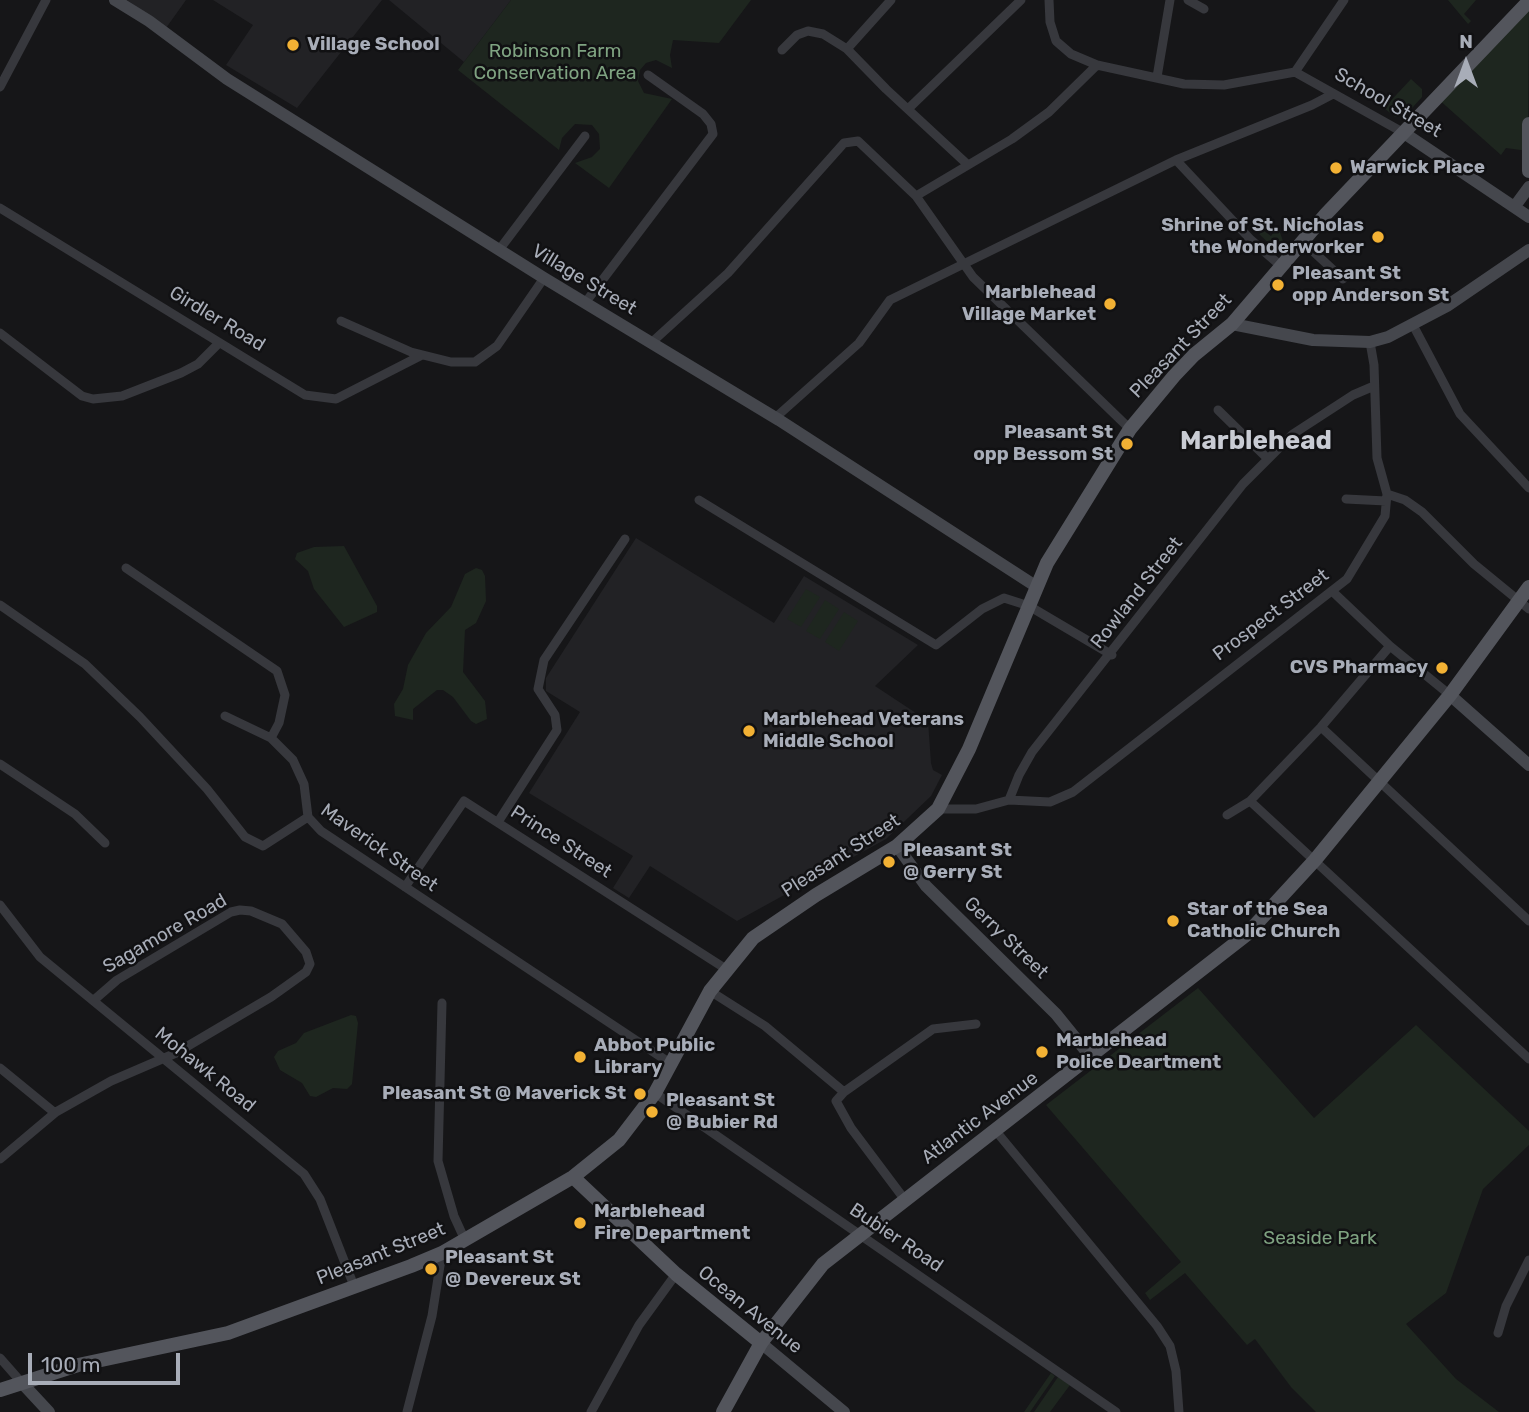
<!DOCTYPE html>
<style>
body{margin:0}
#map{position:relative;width:1529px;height:1412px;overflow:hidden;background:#161618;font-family:Rubik,sans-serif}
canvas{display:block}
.north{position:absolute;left:1431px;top:28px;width:70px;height:70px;-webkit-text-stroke:5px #111113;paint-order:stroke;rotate:0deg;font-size:19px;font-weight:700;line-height:28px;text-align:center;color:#a8adb8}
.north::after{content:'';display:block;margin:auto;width:24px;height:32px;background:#a8adb8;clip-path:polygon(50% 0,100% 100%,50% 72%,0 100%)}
.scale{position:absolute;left:28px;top:1353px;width:152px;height:32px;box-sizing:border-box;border:4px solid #a8adb8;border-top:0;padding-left:9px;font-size:21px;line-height:24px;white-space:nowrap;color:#a8adb8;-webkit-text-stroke:5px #111113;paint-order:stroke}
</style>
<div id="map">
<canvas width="1529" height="1412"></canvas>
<div class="north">N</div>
<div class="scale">100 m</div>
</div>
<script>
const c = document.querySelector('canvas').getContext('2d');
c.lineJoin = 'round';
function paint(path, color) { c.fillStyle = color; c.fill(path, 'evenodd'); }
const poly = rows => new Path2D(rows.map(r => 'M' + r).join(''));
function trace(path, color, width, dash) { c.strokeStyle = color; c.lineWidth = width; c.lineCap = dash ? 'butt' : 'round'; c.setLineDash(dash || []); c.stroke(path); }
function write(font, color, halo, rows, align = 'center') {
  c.font = font + ' Rubik,sans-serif'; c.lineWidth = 5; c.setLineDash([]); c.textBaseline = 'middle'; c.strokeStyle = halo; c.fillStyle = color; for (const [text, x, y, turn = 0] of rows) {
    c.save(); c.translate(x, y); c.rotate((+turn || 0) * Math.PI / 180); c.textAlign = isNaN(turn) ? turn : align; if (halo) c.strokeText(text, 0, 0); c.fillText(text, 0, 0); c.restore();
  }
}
paint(poly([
 [127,0,186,0,166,28],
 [213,0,382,0,297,108,226,65,253,25],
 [389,0,511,0,464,62],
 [636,538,774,623,804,576,918,645,875,686,928,721,931,763,933,770,942,775,931,796,886,839,737,921,650,866,629,898,613,888,633,856,529,793,580,712,546,691,546,678]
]), '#222225');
paint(poly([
 [511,0,751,0,719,43,673,40,670,55,672,68,656,60,646,63,640,70,638,81,644,93,672,99,609,188,575,163,592,157,600,149,599,134,592,125,575,124,562,138,559,150,458,70],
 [1448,0,1476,0,1464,14,1471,21,1468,24],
 [1529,1,1528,151,1506,148,1501,155,1437,98],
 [1411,79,1422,89,1422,97,1404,117,1395,117,1384,108],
 [1278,227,1283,241,1276,250,1259,234,1264,231,1271,236],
 [344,546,377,606,377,612,344,627,314,589,308,571,295,559,297,553,314,547],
 [476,568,482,570,485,576,486,601,476,623,465,630,463,672,485,701,487,719,476,724,471,721,453,697,443,690,437,690,413,709,413,720,395,716,394,704,403,689,408,665,426,633,451,607,465,574],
 [806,589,820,597,801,627,787,619],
 [825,600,839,609,820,639,806,631],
 [844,612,858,621,839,651,825,642],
 [1198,988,1314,1118,1416,1025,1529,1131,1529,1145,1483,1189,1446,1293,1406,1324,1456,1379,1499,1412,1316,1412,1291,1387,1255,1339,1247,1345,1185,1273,1150,1300,1145,1293,1181,1262,1046,1105],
 [351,1015,356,1016,358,1023,352,1084,347,1089,333,1088,316,1097,310,1096,302,1083,280,1070,274,1057,278,1051,296,1043,304,1033],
 [1051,1373,1055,1376,1030,1412,1024,1412],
 [1058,1377,1070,1385,1050,1412,1034,1412]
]), '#1e261f');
trace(poly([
 [1049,0,1050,22,1056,41,1071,54,1097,65,1184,84,1224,85,1295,72,1344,0],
 [1188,0,1204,9],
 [847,49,891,0],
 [782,50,797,35,808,31,823,34,847,49,886,89,967,164],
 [1295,72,1404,133],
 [1157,77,1170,0],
 [0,87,46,0],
 [908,109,1021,0],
 [1176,160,1251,240,1281,266],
 [916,196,1012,139,1049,112,1097,65],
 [0,208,305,395,336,399,422,355],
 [1303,242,1343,279],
 [499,250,585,136],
 [585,303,713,134,711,124,703,114,648,75],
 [341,321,411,352,451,362,475,362,497,346,544,278],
 [1413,325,1460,414,1529,488],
 [0,333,82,396,93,399,122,396,181,373,198,364,219,343],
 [651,343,728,273,844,143,858,141,916,196,973,277,1130,429],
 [1218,410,1268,459],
 [775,418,859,343,890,300,1176,160,1312,105,1333,94],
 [1387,494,1405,500,1422,512,1474,564,1529,609],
 [1346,499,1386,501],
 [699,500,936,645,982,609,1004,598,1029,606,1112,655],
 [126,568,277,671,285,695,279,723,271,738],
 [1332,591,1390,646,1450,695],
 [0,605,85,664,140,717,207,789,245,837,263,846,308,817,321,831,670,1063],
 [225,716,271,738,293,760,304,784,308,817],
 [1321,727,1529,921],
 [0,764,75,814,105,843],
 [1009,800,1050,802,1073,792,1347,579,1385,516,1387,494,1377,458,1374,365,1370,342],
 [1250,801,1529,1059],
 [938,809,976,809,1009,800,1019,775,1032,752,1243,484,1293,434,1353,395,1374,386],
 [1227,815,1250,801,1321,727,1390,646],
 [498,822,557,730,555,715,538,689,544,660,625,539],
 [405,887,464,801,726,969],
 [0,905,40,957,304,1174,320,1199,354,1286],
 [710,991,765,1026,844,1092],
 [442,1003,438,1161,454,1216,465,1240],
 [0,1068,55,1113],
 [655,1093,1116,1412],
 [995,1130,1157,1326,1170,1346,1176,1371,1179,1412],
 [0,1159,56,1112,111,1081,176,1053,271,997,306,972,310,964,306,952,282,924,251,911,240,910,231,912,117,980,94,1000],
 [905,1200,851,1128,836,1101,844,1092,933,1029,976,1024],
 [1498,1333,1506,1306,1529,1260],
 [0,1358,22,1383],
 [407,1412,432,1316,442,1253],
 [591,1412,639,1325,676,1274]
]), '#37383d', 9);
trace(poly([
 [115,0,149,21,227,79,544,278,779,420,1037,587],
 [1404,133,1529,217],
 [1515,206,1529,187],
 [1232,324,1313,340,1370,342,1388,337,1447,306,1529,250],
 [1450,695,1529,765],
 [897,846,926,886,1056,1014,1090,1056],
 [761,1343,844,1412],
 [22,1383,49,1412]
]), '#45474d', 12);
trace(poly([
 [1529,124,1529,171],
 [573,1177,676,1274,761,1343],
 [0,1390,78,1365,228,1333,411,1266,442,1253,573,1177,619,1140,655,1093,710,991,753,938,816,895,897,846,938,809,969,749,1047,563,1130,429,1174,376,1194,355,1232,324,1326,214,1529,1],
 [723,1412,761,1343,823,1264,1246,935,1315,860,1450,695,1529,587]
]), '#53555c', 14);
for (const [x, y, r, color] of [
 [293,45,7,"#f2b134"],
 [1336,168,7,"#f2b134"],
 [1378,237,7,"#f2b134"],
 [1278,285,7,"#f2b134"],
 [1110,304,7,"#f2b134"],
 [1127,444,7,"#f2b134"],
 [1442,668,7,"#f2b134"],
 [749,731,7,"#f2b134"],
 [889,862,7,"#f2b134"],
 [1173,921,7,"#f2b134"],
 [1042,1052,7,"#f2b134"],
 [580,1057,7,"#f2b134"],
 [640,1094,7,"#f2b134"],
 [652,1112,7,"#f2b134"],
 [580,1223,7,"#f2b134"],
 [431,1269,7,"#f2b134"]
]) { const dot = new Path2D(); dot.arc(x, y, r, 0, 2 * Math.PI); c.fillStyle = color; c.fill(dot); trace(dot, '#111113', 2.5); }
write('bold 19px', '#a8adb8', '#111113', [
 ["Village School",307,45],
 ["Warwick Place",1350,168],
 ["Shrine of St. Nicholas",1364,226,"right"],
 ["the Wonderworker",1364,248,"right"],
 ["Pleasant St",1292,274],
 ["opp Anderson St",1292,296],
 ["Marblehead",1096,293,"right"],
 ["Village Market",1096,315,"right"],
 ["Pleasant St",1113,433,"right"],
 ["opp Bessom St",1113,455,"right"],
 ["CVS Pharmacy",1428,668,"right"],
 ["Marblehead Veterans",763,720],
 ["Middle School",763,742],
 ["Pleasant St",903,851],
 ["@ Gerry St",903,873],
 ["Star of the Sea",1187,910],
 ["Catholic Church",1187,932],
 ["Marblehead",1056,1041],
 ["Police Deartment",1056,1063],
 ["Abbot Public",594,1046],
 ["Library",594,1068],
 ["Pleasant St @ Maverick St",626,1094,"right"],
 ["Pleasant St",666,1101],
 ["@ Bubier Rd",666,1123],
 ["Marblehead",594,1212],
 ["Fire Department",594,1234],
 ["Pleasant St",445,1258],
 ["@ Devereux St",445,1280]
], 'left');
write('19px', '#7fa381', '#111113', [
 ["Robinson Farm",555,52],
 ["Conservation Area",555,74],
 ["Seaside Park",1320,1239]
]);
write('19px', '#a8adb8', '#111113', [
 ["School Street",1388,103,30],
 ["Village Street",584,280,31],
 ["Girdler Road",217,319,31],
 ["Pleasant Street",1181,346,-46],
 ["Rowland Street",1137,593,-52],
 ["Prospect Street",1271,615,-37],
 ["Prince Street",561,842,33],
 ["Maverick Street",379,848,35],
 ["Pleasant Street",841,856,-33],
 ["Sagamore Road",165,934,-30],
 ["Gerry Street",1006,938,44],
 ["Mohawk Road",205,1070,39],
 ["Atlantic Avenue",980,1118,-37],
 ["Bubier Road",896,1238,34],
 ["Pleasant Street",381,1254,-22],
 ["Ocean Avenue",750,1310,39]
]);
write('bold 26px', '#c9ccd4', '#111113', [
 ["Marblehead",1256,441]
]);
</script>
